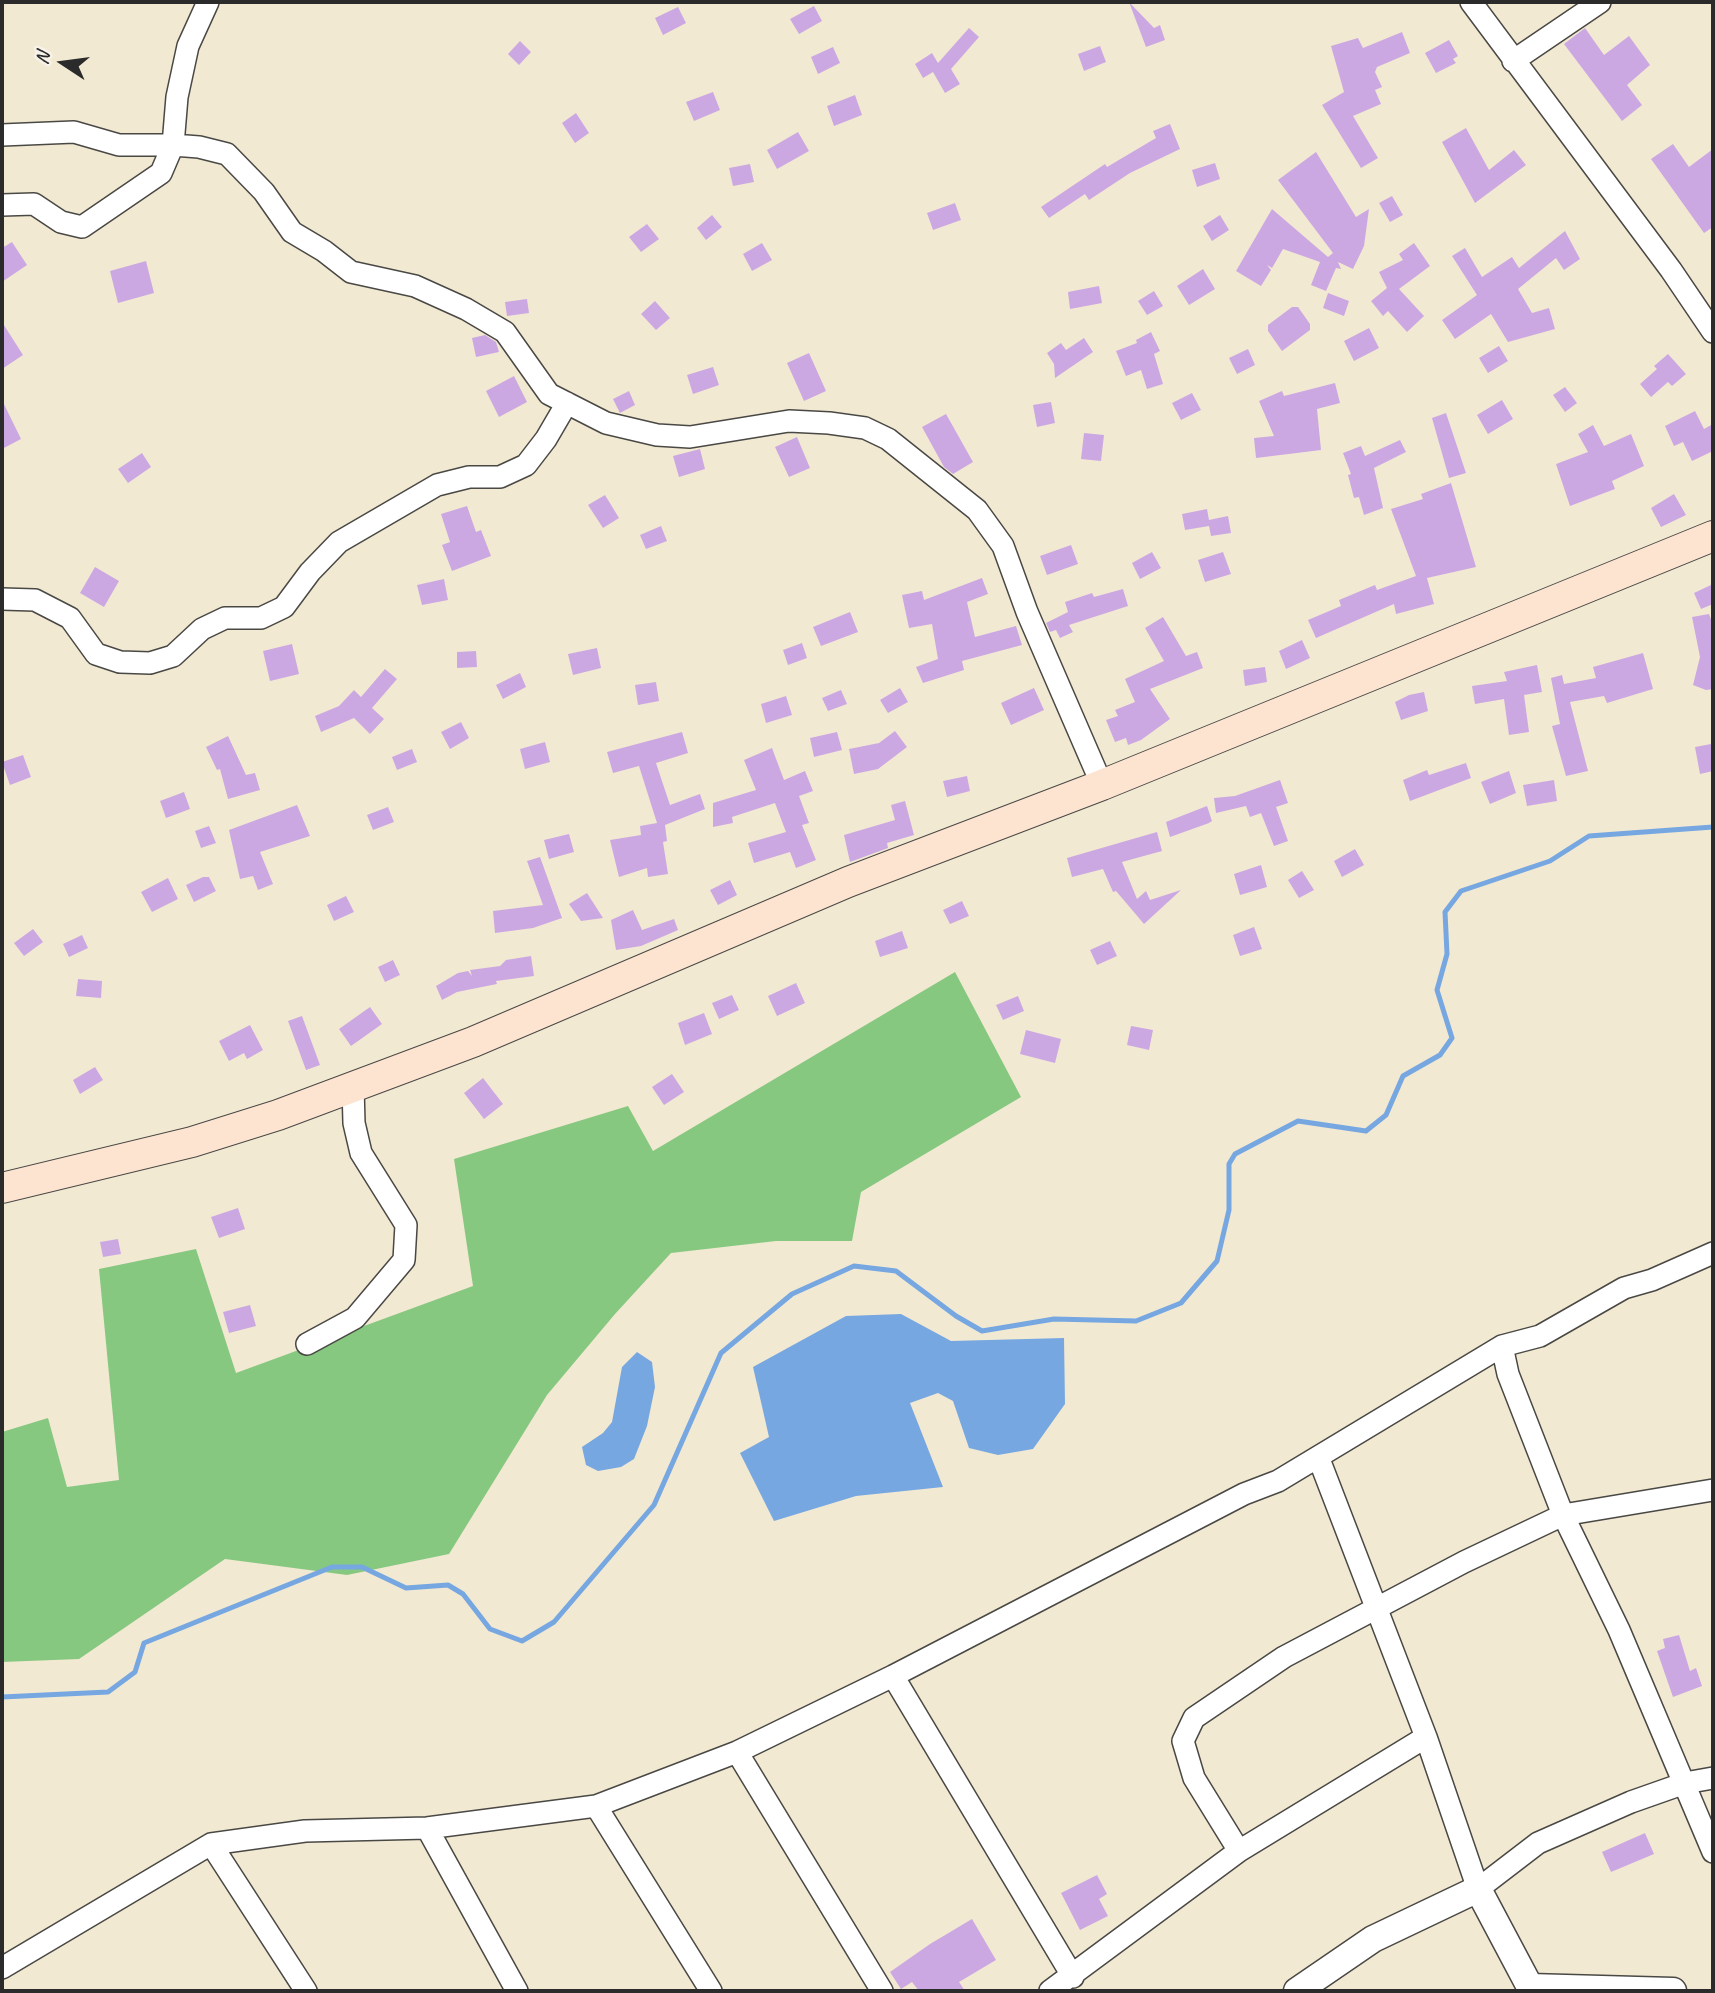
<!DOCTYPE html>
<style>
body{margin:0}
#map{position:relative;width:1715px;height:1993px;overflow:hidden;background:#f2e9d3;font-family:Caveat,sans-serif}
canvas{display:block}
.frame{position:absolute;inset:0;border:4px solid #2b2b2b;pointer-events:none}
.north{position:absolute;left:28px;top:28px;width:70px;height:70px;-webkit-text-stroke:5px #f7f3e8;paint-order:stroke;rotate:283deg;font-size:19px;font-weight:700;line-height:28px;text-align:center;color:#2b2b2b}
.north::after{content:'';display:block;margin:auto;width:24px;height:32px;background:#2b2b2b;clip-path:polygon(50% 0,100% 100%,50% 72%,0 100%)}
</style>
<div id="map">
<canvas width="1715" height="1993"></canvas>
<div class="frame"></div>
<div class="north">N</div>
</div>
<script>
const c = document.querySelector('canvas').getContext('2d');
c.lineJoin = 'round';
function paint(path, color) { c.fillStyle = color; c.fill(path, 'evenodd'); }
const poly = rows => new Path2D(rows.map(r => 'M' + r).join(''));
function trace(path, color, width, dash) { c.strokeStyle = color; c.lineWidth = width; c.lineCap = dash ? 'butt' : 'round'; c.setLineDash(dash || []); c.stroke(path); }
paint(poly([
 [955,972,1021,1097,861,1192,852,1241,776,1241,671,1253,615,1314,547,1395,449,1554,347,1575,225,1559,79,1659,2,1662,2,1432,48,1418,67,1487,119,1480,99,1269,196,1249,236,1373,473,1286,454,1159,628,1106,653,1151]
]), '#87c880');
paint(poly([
 [901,1314,951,1341,1064,1338,1065,1404,1033,1449,998,1455,969,1448,953,1401,938,1393,910,1403,943,1487,856,1496,774,1521,740,1453,769,1437,753,1367,846,1316],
 [637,1352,652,1362,655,1387,647,1426,634,1459,621,1467,598,1471,586,1465,582,1447,603,1433,612,1422,622,1367]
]), '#76a7e1');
trace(poly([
 [2,1697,108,1692,135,1672,144,1643,332,1567,362,1567,406,1588,448,1585,463,1594,490,1629,522,1641,554,1622,654,1505,721,1353,792,1294,854,1266,896,1271,956,1316,982,1331,1054,1319,1136,1321,1181,1303,1217,1261,1229,1210,1229,1164,1235,1154,1298,1121,1366,1131,1386,1115,1403,1076,1440,1055,1452,1038,1437,990,1447,954,1445,912,1461,891,1550,861,1589,836,1713,827]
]), '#76a7e1', 5);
paint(poly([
 [1129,2,1154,28,1160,25,1165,40,1146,47],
 [814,6,822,21,799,34,790,19],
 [678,7,686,23,663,35,655,18],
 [969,28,979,37,951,69,960,84,945,93,933,72,923,78,915,64,932,53,938,63],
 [1585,28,1604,55,1629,36,1650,65,1627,85,1642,105,1622,121,1564,44],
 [1402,32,1410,53,1377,67,1375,72,1382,87,1375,90,1381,104,1353,116,1378,158,1361,168,1322,105,1344,92,1331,46,1358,38,1363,48],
 [1449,40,1458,56,1453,59,1456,63,1436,73,1425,53],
 [520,41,531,52,519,65,508,54],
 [1100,46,1106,62,1084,71,1078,54],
 [833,47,840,63,818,74,811,57],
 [713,92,720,110,694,121,686,102],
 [855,95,862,115,834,126,827,106],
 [576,113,589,133,575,143,562,123],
 [1170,124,1180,149,1130,173,1089,200,1085,194,1049,218,1041,207,1105,164,1107,167,1156,138,1153,131],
 [1466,128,1489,170,1514,150,1526,165,1475,203,1442,142],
 [798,132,809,151,777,169,767,150],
 [1673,144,1689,167,1713,149,1713,227,1704,233,1651,159],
 [1316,152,1356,217,1369,209,1364,246,1353,269,1338,262,1341,269,1336,268,1326,291,1311,285,1320,262,1283,249,1272,268,1267,265,1271,270,1261,286,1236,271,1272,209,1328,257,1333,253,1278,180],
 [1215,163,1220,179,1197,187,1192,170],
 [750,164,754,182,733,186,729,168],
 [1392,196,1403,215,1390,222,1379,203],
 [955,203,961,220,933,230,927,213],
 [712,215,722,227,706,240,697,228],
 [1220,215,1229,230,1212,241,1203,226],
 [647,224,659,239,641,252,629,237],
 [1565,231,1580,259,1564,270,1556,258,1518,289,1532,313,1549,308,1555,329,1508,342,1491,314,1455,339,1442,320,1477,295,1452,256,1465,248,1482,277,1512,257,1519,268],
 [12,242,27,265,2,282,2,248],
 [762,243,772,260,752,271,743,254],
 [1414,243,1430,266,1399,289,1424,316,1407,332,1388,311,1383,316,1371,301,1387,288,1379,272,1403,260,1399,254],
 [146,261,154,293,118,303,110,271],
 [1203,269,1215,289,1189,305,1177,286],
 [1099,286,1102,303,1070,309,1068,292],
 [1154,291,1163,306,1147,315,1138,301],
 [1328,293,1349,301,1344,316,1323,308],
 [527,299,529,313,507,316,505,302],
 [655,301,670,318,656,330,641,314],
 [1292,307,1298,307,1310,324,1310,330,1282,351,1268,331,1268,325],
 [2,322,23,355,2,369],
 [1369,328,1379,348,1354,361,1344,341],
 [1151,332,1160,351,1154,354,1163,384,1147,389,1141,370,1126,376,1116,351,1137,343,1136,340],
 [485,335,496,342,499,352,476,357,472,338],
 [1084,338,1093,352,1055,378,1054,364,1047,353,1061,343,1066,350],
 [1499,346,1508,361,1488,373,1479,358],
 [1248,349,1255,365,1237,374,1229,358],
 [809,353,826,391,804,401,787,363],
 [1668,354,1686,374,1672,386,1668,382,1651,397,1640,384,1657,369,1654,366],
 [713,367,719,385,693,394,687,375],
 [514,376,527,402,499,417,486,391],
 [1335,383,1340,403,1317,409,1321,450,1256,458,1254,438,1274,436,1259,401,1282,391,1284,396],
 [1565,387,1577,403,1565,412,1553,395],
 [629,391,635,405,620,413,613,399],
 [1192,393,1201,410,1181,420,1172,403],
 [2,400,21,439,2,449],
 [1502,400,1513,419,1488,434,1477,415],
 [1051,402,1055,423,1037,427,1033,405],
 [1695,411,1704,429,1713,424,1713,451,1692,461,1683,442,1674,446,1665,426],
 [1446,413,1466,473,1449,478,1432,418],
 [946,414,973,462,953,474,944,467,922,427],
 [1593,425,1604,446,1631,434,1644,466,1612,481,1615,489,1570,506,1556,464,1588,452,1578,434],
 [1084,433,1104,435,1101,461,1081,459],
 [797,437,810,468,789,477,775,447],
 [1400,440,1406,452,1374,468,1383,508,1364,515,1359,497,1354,498,1348,475,1351,474,1343,453,1361,446,1365,456],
 [700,449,705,469,679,477,673,456],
 [142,453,151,467,128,483,118,469],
 [1451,483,1476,567,1427,578,1434,604,1396,614,1394,604,1316,638,1308,620,1341,606,1339,600,1375,585,1377,590,1416,576,1391,509,1423,499,1421,494],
 [1674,494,1686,515,1661,527,1651,508],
 [605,495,619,518,603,528,588,505],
 [467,506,476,532,481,530,491,556,452,571,442,545,450,542,441,514],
 [1207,509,1209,520,1228,516,1231,533,1211,536,1209,526,1185,530,1182,514],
 [661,526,667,541,646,549,640,535],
 [1071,545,1078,564,1047,575,1040,556],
 [1152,552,1161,568,1140,579,1132,563],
 [1223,552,1231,574,1205,582,1198,560],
 [95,567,119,581,104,607,80,593],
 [982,578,988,594,967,602,975,637,1016,626,1022,645,962,661,964,670,923,683,916,667,938,659,932,624,909,628,902,595,922,591,924,600],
 [444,579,448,600,422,605,417,585],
 [1713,584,1713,604,1701,609,1694,593],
 [1123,589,1128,606,1069,625,1073,632,1060,638,1056,630,1050,632,1046,623,1068,612,1065,602,1092,593,1094,597],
 [850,612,858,632,821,646,813,627],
 [1709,614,1713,625,1713,689,1706,690,1693,685,1700,657,1692,617],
 [1163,617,1186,656,1197,652,1203,668,1150,689,1170,719,1141,740,1128,745,1126,738,1115,742,1106,720,1118,716,1115,710,1135,702,1125,679,1164,661,1145,628],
 [1302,640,1310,658,1286,669,1279,651],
 [802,643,807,658,788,665,783,650],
 [292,644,299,674,270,681,263,651],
 [597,648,601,668,573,675,568,654],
 [476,651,477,667,457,668,457,652],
 [1643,653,1653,689,1607,703,1604,696,1570,702,1588,771,1566,776,1552,726,1560,724,1551,678,1562,675,1564,684,1596,678,1593,667],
 [1537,665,1542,692,1524,695,1529,732,1509,735,1504,699,1475,704,1472,686,1507,681,1504,672],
 [1265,667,1267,682,1245,686,1243,670],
 [385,669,397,679,372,708,384,719,370,734,354,718,321,732,315,716,339,706,354,690,361,697],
 [520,673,526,687,503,699,496,685],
 [656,682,659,701,638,705,635,685],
 [900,688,908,702,888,713,880,700],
 [1034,688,1044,710,1011,725,1001,703],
 [841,690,847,704,828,711,822,698],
 [1424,692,1428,711,1401,720,1395,702,1409,695],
 [786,696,792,715,766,723,761,704],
 [461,722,469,738,450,749,441,732],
 [895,731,907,747,878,769,854,774,849,749,879,743],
 [682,732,688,753,656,763,670,805,700,794,705,809,665,825,667,841,663,842,668,874,648,877,647,868,619,877,610,840,641,835,640,826,657,823,639,766,613,773,607,752],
 [837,732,842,750,814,757,810,738],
 [228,736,246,775,255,773,260,790,228,799,220,769,217,770,206,747],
 [545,742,550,762,525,769,520,749],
 [1711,744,1713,771,1700,774,1695,747],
 [772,748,784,780,805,771,813,791,799,796,809,823,802,825,816,860,796,868,790,852,754,863,748,843,786,832,775,803,732,817,733,823,713,827,713,803,756,790,744,760],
 [412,749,417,762,397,770,392,757],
 [23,755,31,777,10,785,2,762],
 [1466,763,1471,778,1410,801,1403,780,1427,770,1429,775],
 [1509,771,1516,793,1490,804,1481,782],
 [967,776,970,791,947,797,943,781],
 [1280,780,1288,803,1276,807,1288,841,1274,846,1261,813,1250,817,1246,806,1216,813,1214,798,1235,796],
 [1554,780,1557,801,1527,806,1523,785],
 [184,792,190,809,166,818,160,801],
 [905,801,914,835,887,843,888,848,850,862,844,835,895,820,891,805],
 [297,805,310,836,260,852,273,884,258,890,253,876,240,879,229,830],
 [1207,806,1212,821,1209,823,1170,837,1166,822],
 [388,807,394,822,373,830,367,815],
 [209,826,216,843,201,848,195,831],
 [1157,832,1162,851,1122,862,1137,899,1146,891,1150,900,1181,890,1144,924,1116,891,1113,892,1103,869,1072,877,1067,858],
 [569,834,574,852,549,859,544,840],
 [1355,849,1364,865,1342,877,1334,861],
 [540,857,562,918,533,928,495,933,493,911,543,905,527,861],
 [1261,865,1267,887,1240,895,1234,874],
 [1302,871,1314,890,1299,898,1288,880],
 [203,877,209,877,216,891,194,902,186,885],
 [168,878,178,899,152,912,141,892],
 [730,880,737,895,718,905,710,890],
 [587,893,603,918,581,921,569,904],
 [346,896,354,912,334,921,327,905],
 [962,901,969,916,950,924,943,910],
 [633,910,642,930,674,919,678,930,641,946,616,950,611,920],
 [1254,927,1262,949,1240,956,1233,935],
 [33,929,43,942,24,956,14,943],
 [902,931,908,948,880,957,875,941],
 [82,935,88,948,69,957,63,944],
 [1110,941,1117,956,1097,965,1090,950],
 [531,956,534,976,496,981,497,984,457,992,442,1000,436,986,458,973,468,971,472,976,470,970,500,966,506,960],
 [393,960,400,975,385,982,378,967],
 [78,979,102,981,101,998,76,996],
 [796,983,805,1003,777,1016,768,996],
 [732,995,739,1010,719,1019,712,1003],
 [1018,996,1024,1011,1003,1020,996,1005],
 [370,1007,382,1024,351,1046,339,1029],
 [704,1013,712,1034,685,1045,678,1023],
 [302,1016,320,1065,306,1070,288,1021],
 [250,1025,263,1050,247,1059,244,1053,229,1061,219,1041],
 [1131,1026,1153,1030,1149,1050,1127,1045],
 [1026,1030,1061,1039,1055,1063,1020,1054],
 [95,1067,103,1080,80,1094,73,1080],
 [672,1074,684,1092,664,1105,652,1087],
 [483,1078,503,1104,484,1119,464,1093],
 [238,1208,245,1229,219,1238,211,1217],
 [118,1239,121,1254,103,1257,100,1242],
 [250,1305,256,1326,229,1333,223,1312],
 [1679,1635,1690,1671,1696,1668,1702,1686,1673,1697,1657,1651,1665,1648,1663,1639],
 [1645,1833,1654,1854,1611,1872,1602,1852],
 [1097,1875,1107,1894,1099,1899,1108,1916,1080,1930,1061,1893],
 [972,1919,996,1960,959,1982,965,1991,919,1991,912,1982,901,1989,890,1972,930,1944]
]), '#cca8e2');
const minor = poly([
 [1471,2,1671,270,1713,332],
 [1513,61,1600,2],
 [2,135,74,132,119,145,173,145,177,97,188,46,208,2],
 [2,205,34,204,61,222,82,227,161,173,173,145,199,147,227,154,264,192,292,232,324,251,351,272,415,286,466,309,505,332,549,394,606,423,657,435,690,437,789,421,829,423,865,428,888,439,977,510,1003,546,1027,612,1102,785],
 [2,599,35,600,70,618,96,654,120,662,150,663,173,656,202,629,225,618,261,618,284,607,310,572,339,542,437,485,469,477,500,477,526,465,546,439,567,403],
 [307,1344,355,1318,404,1260,406,1225,361,1153,354,1123,353,1087],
 [1502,1346,1508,1374,1563,1515,1619,1630,1713,1852],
 [1319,1459,1426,1737,1478,1889,1538,1843,1631,1802,1685,1783,1713,1778],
 [893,1676,1073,1977],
 [737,1752,882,1991],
 [596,1806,711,1991],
 [427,1828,517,1991],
 [211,1844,306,1991],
 [1239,1851,1194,1778,1183,1741,1194,1718,1284,1657,1464,1562,1563,1515,1713,1490],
 [2,1968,211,1844,305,1831,427,1828,596,1806,737,1752,893,1676,1244,1494,1278,1481,1502,1346,1540,1336,1624,1288,1652,1280,1713,1253],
 [1050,1991,1239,1851,1426,1737]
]);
const tertiary = poly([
 [1297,1991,1373,1939,1478,1889,1530,1987,1673,1991]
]);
const secondary = poly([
 [2,1188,192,1142,278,1115,473,1042,848,882,1102,785,1713,536]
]);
trace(minor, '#494844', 24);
trace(tertiary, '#494844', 29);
trace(secondary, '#494844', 32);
trace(minor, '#fff', 21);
trace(tertiary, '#fff', 26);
trace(secondary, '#fde4d1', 30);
</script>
